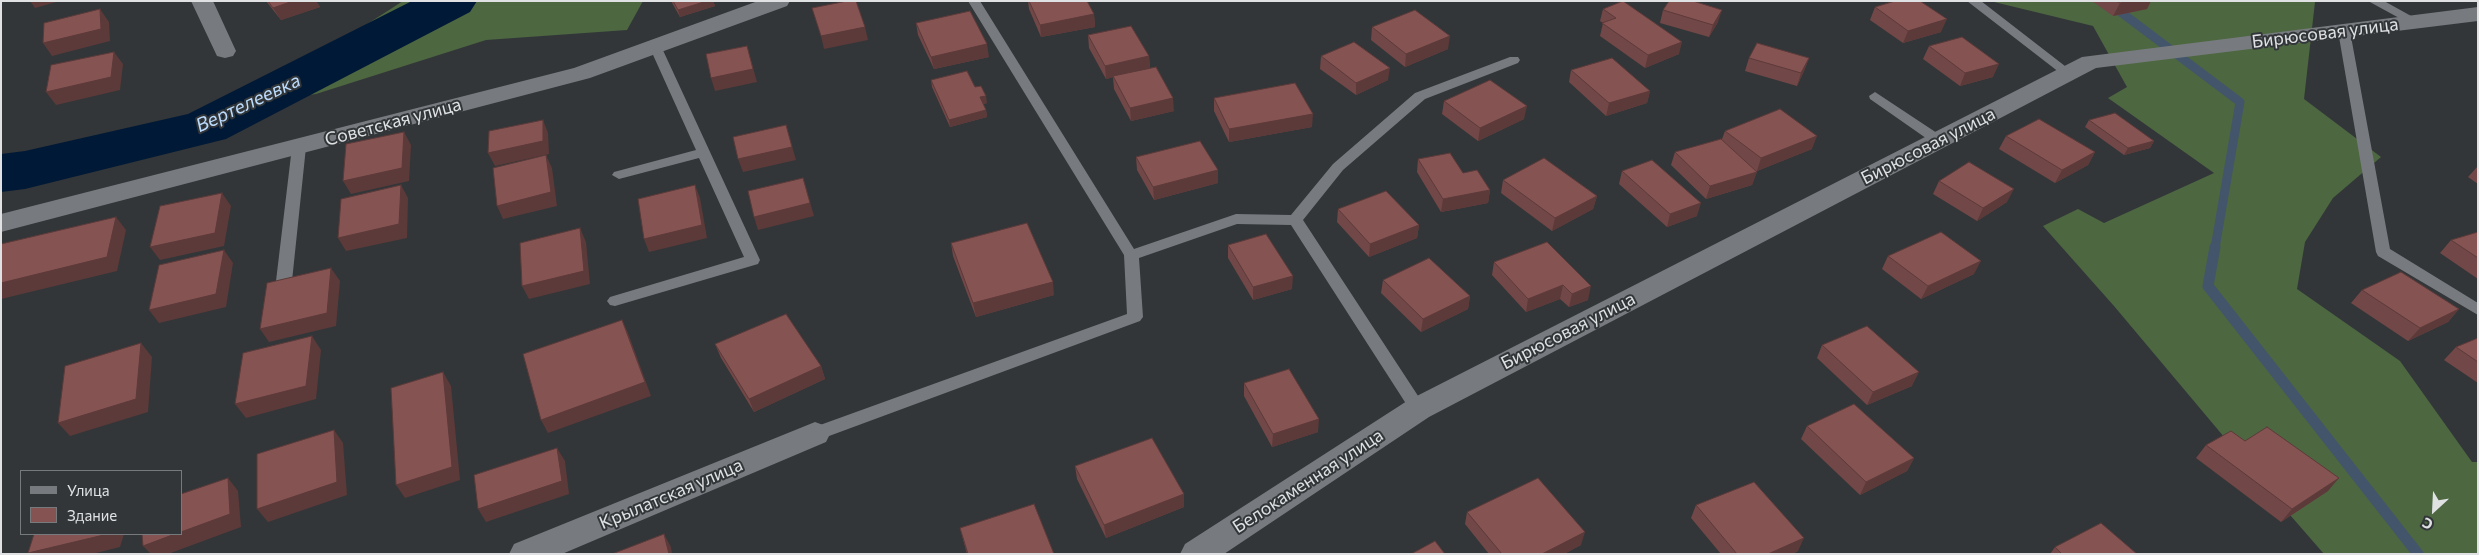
<!DOCTYPE html>
<meta charset="utf-8">
<style>
body{margin:0}
#map{position:relative;width:2479px;height:555px;overflow:hidden;background:#323639;font-family:Commissioner,sans-serif}
canvas{display:block}
.frame{position:absolute;inset:0;border:2px solid #dfe1e3;pointer-events:none}
.legend{position:absolute;left:20px;top:470px;width:162px;height:65px;box-sizing:border-box;background:#323639;border:1px solid #777a7d;margin:0;padding:6px 9px;list-style:none;font-size:15px;color:#dfe1e3}
.legend li{display:flex;align-items:center;gap:10px;height:25px}
.legend b{width:25px;border:1px solid #777a7d}
.north{position:absolute;left:2409px;top:485px;width:50px;height:50px;-webkit-text-stroke:4px #323639;paint-order:stroke;rotate:205deg;font-size:14px;font-weight:700;line-height:20px;text-align:center;color:#dfe1e3}
.north::after{content:'';display:block;margin:auto;width:18px;height:22px;background:#dfe1e3;clip-path:polygon(50% 0,100% 100%,50% 72%,0 100%)}
</style>
<div id="map">
<canvas width="2479" height="555"></canvas>
<div class="frame"></div>
<ul class="legend">
<li><b style="height:6px;background:#777b7f"></b>Улица</li>
<li><b style="height:14px;background:#845352"></b>Здание</li>
</ul>
<div class="north">С</div>
</div>
<script>
const c = document.querySelector('canvas').getContext('2d');
c.lineJoin = 'round';
function paint(path, color) { c.fillStyle = color; c.fill(path, 'evenodd'); }
const poly = rows => new Path2D(rows.map(r => 'M' + r).join(''));
function trace(path, color, width, dash) { c.strokeStyle = color; c.lineWidth = width; c.lineCap = dash ? 'butt' : 'round'; c.setLineDash(dash || []); c.stroke(path); }
function write(font, color, halo, rows, align = 'center') {
  c.font = font + ' Commissioner,sans-serif'; c.lineWidth = 4; c.setLineDash([]); c.textBaseline = 'middle'; c.strokeStyle = halo; c.fillStyle = color; for (const [text, x, y, turn = 0] of rows) {
    c.save(); c.translate(x, y); c.rotate((+turn || 0) * Math.PI / 180); c.textAlign = isNaN(turn) ? turn : align; if (halo) c.strokeText(text, 0, 0); c.fillText(text, 0, 0); c.restore();
  }
}
paint(poly([
 [403,1,643,1,627,30,486,40,316,94,279,99,288,75],
 [1990,1,2315,2,2304,99,2381,157,2333,198,2305,242,2297,289,2400,361,2472,462,2478,462,2478,554,2324,554,2277,500,2114,306,2043,226,2078,209,2104,223,2214,173,2108,98,2127,87,2093,26]
]), '#4d6741');
trace(poly([
 [2106,1,2240,102,2215,248]
]), '#43556a', 9);
trace(poly([
 [2215,247,2208,286,2418,554]
]), '#43556a', 11);
paint(poly([
 [412,1,477,1,470,12,226,139,25,189,1,192,1,154,25,151,188,114,412,1]
]), '#001936');
paint(poly([
 [968,1,980,1,1134,249,1236,214,1291,215,1333,164,1415,93,1510,57,1518,57,1520,60,1518,63,1425,99,1343,170,1303,220,1424,405,1426,409,1424,413,1418,415,1412,413,1291,225,1237,224,1139,258,1143,317,1140,321,821,439,815,441,809,439,807,434,809,429,1127,314,1124,255,968,1],
 [1967,1,1981,1,2074,73,2072,76,2064,76,1967,1],
 [2368,1,2384,1,2422,22,2420,25,2412,25,2368,1],
 [2344,27,2350,31,2390,249,2478,303,2478,315,2378,256,2376,252,2338,31,2344,27],
 [655,42,661,46,760,260,758,264,615,306,610,305,607,301,610,297,744,257,699,158,619,179,612,175,614,172,696,150,649,46,655,42],
 [1875,92,1943,137,1945,140,1943,143,1933,143,1870,99,1869,96,1875,92],
 [299,143,306,147,292,281,289,285,284,286,279,285,276,281,292,147,299,143]
]), '#777b7f');
paint(poly([
 [191,1,213,1,236,51,233,56,225,58,217,56,191,1],
 [758,1,790,1,787,6,590,78,1,232,1,214,574,68,758,1],
 [2478,7,2478,21,2096,68,1429,417,1224,554,1180,554,1185,544,1407,401,2082,57,2478,7],
 [815,422,826,426,830,434,826,442,562,554,509,554,514,544,815,422]
]), '#777b7f');
paint(poly([
 [266,1,316,1,320,7,281,20],
 [671,1,713,1,715,6,680,17],
 [1028,1,1087,1,1094,14,1095,27,1041,37,1029,9],
 [2092,1,2151,1,2147,9,2113,16],
 [1875,7,1941,32,1903,43,1870,20],
 [1603,9,1679,54,1645,68,1600,36,1603,23,1600,21],
 [1663,10,1718,22,1709,37,1660,23],
 [916,23,989,57,934,69,918,35],
 [1372,27,1448,49,1405,67,1371,40],
 [1088,35,1149,56,1150,68,1174,111,1131,121,1114,89,1113,77,1106,79,1089,48],
 [1929,46,1993,77,1960,86,1923,59],
 [1321,56,1388,80,1356,95,1320,69],
 [1749,58,1809,58,1804,71,1797,86,1745,71],
 [1571,70,1650,91,1647,103,1606,116,1569,82],
 [931,80,975,87,987,103,983,104,986,110,987,117,950,127,932,87],
 [1214,98,1312,127,1229,142,1214,111],
 [1444,101,1524,119,1478,141,1442,114],
 [2089,120,2154,141,2150,148,2124,155,2085,127],
 [1725,131,1812,149,1757,171,1752,185,1706,199,1671,165,1675,152,1722,139],
 [2006,136,2095,152,2088,165,2055,183,1999,149],
 [1136,157,1218,183,1154,200,1137,170],
 [1418,159,1463,173,1490,190,1488,203,1441,212,1417,172],
 [2478,166,2478,184,2468,177],
 [1622,171,1697,216,1667,227,1619,184],
 [1503,180,1597,196,1593,209,1552,231,1501,193],
 [1939,181,2007,202,1977,221,1933,194],
 [1338,209,1419,225,1417,238,1369,257,1337,222],
 [2478,232,2478,279,2440,253,2451,240],
 [1547,242,1588,300,1569,307,1560,299,1526,312,1492,275,1494,262],
 [951,243,1054,295,976,317,953,256],
 [1228,245,1292,289,1253,300,1228,258],
 [1888,256,1974,274,1921,299,1882,269],
 [1383,280,1470,296,1468,309,1421,332,1381,293],
 [2362,290,2459,309,2448,322,2408,341,2351,303],
 [2478,338,2478,383,2444,360,2456,347],
 [715,344,821,366,825,379,754,412,721,358],
 [1822,345,1912,386,1867,405,1817,358],
 [1244,383,1318,432,1272,447,1244,396],
 [1807,426,1914,458,1907,471,1860,495,1801,439],
 [2245,441,2328,491,2281,522,2196,458,2206,445],
 [1075,466,1184,494,1184,507,1106,538,1077,479],
 [1696,505,1798,551,1792,554,1721,554,1691,518],
 [1467,512,1581,545,1564,554,1489,554,1465,524],
 [960,528,1054,554,967,554],
 [2055,547,2137,554,2050,554]
]), '#724747');
paint(poly([
 [30,1,60,1,35,8],
 [293,1,316,1,320,7,281,20,273,8],
 [707,1,713,1,715,6,680,17,678,10],
 [2130,1,2151,1,2147,9,2113,16,2120,3],
 [100,9,109,22,110,41,52,56,43,43],
 [1722,10,1718,22,1709,37,1713,25],
 [1094,14,1095,27,1041,37,1040,25],
 [1947,19,1941,32,1903,43,1908,31],
 [865,27,868,40,824,49,821,36],
 [1450,36,1448,49,1405,67,1406,54],
 [1682,42,1679,54,1645,68,1648,55],
 [987,44,989,57,934,69,931,57],
 [747,46,757,82,715,91,711,78],
 [114,52,123,64,120,90,56,105,46,92],
 [1149,56,1150,69,1106,79,1105,66],
 [1809,58,1804,71,1797,86,1801,73],
 [1999,64,1993,77,1960,86,1965,73],
 [1390,68,1388,80,1356,95,1356,83],
 [1650,91,1647,103,1606,116,1609,103],
 [986,96,987,103,981,104,980,97],
 [1173,98,1174,111,1131,121,1130,108],
 [1527,106,1524,119,1478,141,1480,128],
 [986,110,987,117,950,127,949,120],
 [1313,114,1312,127,1229,142,1229,129],
 [543,120,548,133,549,154,495,166,488,153],
 [786,125,796,160,743,172,738,159],
 [404,132,411,145,409,181,351,194,343,181],
 [1817,136,1812,149,1757,171,1761,158],
 [2154,141,2150,148,2124,155,2128,148],
 [2095,152,2088,165,2055,183,2062,170],
 [546,155,552,168,557,206,503,219,497,206],
 [1218,170,1218,183,1154,200,1153,187],
 [1757,172,1752,185,1706,199,1710,186],
 [803,178,814,216,758,230,754,217],
 [401,185,408,198,407,238,346,251,338,238],
 [695,185,700,198,707,238,649,252,644,239],
 [2014,189,2007,202,1977,221,1983,208],
 [1490,190,1488,203,1441,212,1443,199],
 [222,193,231,206,224,246,160,260,150,247],
 [1597,196,1593,209,1552,231,1555,218],
 [1701,203,1697,216,1667,227,1670,214],
 [116,217,126,230,117,271,1,299,1,283],
 [1419,225,1417,238,1369,257,1370,244],
 [580,228,586,242,590,284,529,299,522,286],
 [224,250,233,263,226,307,159,323,149,310],
 [1981,261,1974,274,1921,299,1928,286],
 [331,268,340,281,336,326,269,342,260,329],
 [1293,276,1292,289,1253,300,1253,287],
 [1053,282,1054,295,976,317,973,303],
 [1563,285,1560,299,1526,312,1528,299],
 [1591,286,1588,300,1569,307,1572,294],
 [1470,296,1468,309,1421,332,1423,319],
 [2459,309,2448,322,2408,341,2420,328],
 [622,320,628,333,651,396,548,433,541,420],
 [312,336,321,350,316,399,246,418,235,404],
 [141,343,152,357,148,412,70,436,58,423],
 [821,366,825,379,754,412,749,399],
 [443,372,451,386,460,480,405,498,396,485],
 [1919,372,1912,386,1867,405,1873,392],
 [1319,419,1318,432,1272,447,1273,434],
 [334,430,343,443,347,495,268,522,257,509],
 [557,448,565,461,569,494,486,522,478,509],
 [1914,458,1907,471,1860,495,1866,482],
 [228,478,238,491,241,527,168,554,151,554,143,546,175,534,181,534,181,532],
 [2339,478,2328,491,2281,522,2292,509],
 [1184,494,1184,507,1106,538,1104,525],
 [1585,532,1581,545,1564,554,1542,554],
 [108,534,124,534,120,547,92,554,28,553],
 [664,534,671,547,672,554,669,554],
 [1804,538,1798,551,1792,554,1768,554]
]), '#5c3a39');
const building = poly([
 [268,1,293,1,273,8,268,1],
 [673,1,707,1,678,10,673,1],
 [847,1,856,1,865,27,821,36,812,8,847,1],
 [1029,1,1087,1,1094,14,1040,25,1029,1],
 [1623,1,1682,42,1648,55,1602,23,1616,18,1603,9,1623,1],
 [1669,1,1693,1,1722,10,1713,25,1663,10,1669,1],
 [1895,1,1920,1,1947,19,1908,31,1875,7,1895,1],
 [2116,1,2130,1,2120,3,2116,1],
 [100,9,101,29,43,43,44,23,100,9],
 [1415,10,1450,36,1406,54,1372,27,1415,10],
 [970,11,987,44,931,57,916,23,970,11],
 [1131,26,1149,56,1105,66,1088,35,1131,26],
 [1962,37,1999,64,1965,73,1929,46,1962,37],
 [1354,42,1390,68,1356,83,1321,56,1354,42],
 [1757,43,1809,58,1801,73,1749,58,1757,43],
 [747,46,753,69,711,78,706,54,747,46],
 [114,52,111,77,46,92,51,65,114,52],
 [1612,58,1650,91,1609,103,1571,70,1612,58],
 [1156,67,1173,98,1130,108,1113,76,1156,67],
 [967,71,975,87,981,86,986,96,980,97,986,110,949,120,931,80,967,71],
 [1490,80,1527,106,1480,128,1444,101,1490,80],
 [1295,83,1313,114,1229,129,1214,98,1295,83],
 [1780,109,1817,136,1761,158,1725,131,1780,109],
 [2115,113,2154,141,2128,148,2089,120,2115,113],
 [2039,119,2095,152,2062,170,2006,136,2039,119],
 [543,120,543,141,488,153,489,131,543,120],
 [786,125,792,147,738,159,733,137,786,125],
 [404,132,402,168,343,181,346,144,404,132],
 [1721,139,1757,172,1710,186,1675,152,1721,139],
 [1200,141,1218,170,1153,187,1136,157,1200,141],
 [1450,153,1463,173,1477,170,1490,190,1443,199,1418,159,1450,153],
 [546,155,551,192,497,206,493,168,546,155],
 [1544,158,1597,196,1555,218,1503,180,1544,158],
 [1652,160,1701,203,1670,214,1622,171,1652,160],
 [1969,162,2014,189,1983,208,1939,181,1969,162],
 [803,178,810,203,754,217,748,191,803,178],
 [401,185,399,224,338,238,341,199,401,185],
 [695,185,702,225,644,239,638,199,695,185],
 [1386,191,1419,225,1370,244,1338,209,1386,191],
 [222,193,215,233,150,247,160,206,222,193],
 [116,217,107,257,1,283,1,244,116,217],
 [1027,223,1053,282,973,303,951,243,1027,223],
 [580,228,584,271,522,286,520,243,580,228],
 [1941,232,1981,261,1928,286,1888,256,1941,232],
 [2478,232,2478,258,2451,240,2478,232],
 [1266,234,1293,276,1253,287,1228,245,1266,234],
 [1547,242,1591,286,1572,294,1563,285,1528,299,1494,262,1547,242],
 [224,250,216,294,149,310,159,265,224,250],
 [1429,258,1470,296,1423,319,1383,280,1429,258],
 [331,268,327,313,260,329,267,283,331,268],
 [2401,272,2459,309,2420,328,2362,290,2401,272],
 [786,314,821,366,749,399,715,344,786,314],
 [622,320,645,382,541,420,523,354,622,320],
 [1867,326,1919,372,1873,392,1822,345,1867,326],
 [312,336,306,386,235,404,243,353,312,336],
 [2478,338,2478,362,2456,347,2478,338],
 [141,343,136,399,58,423,65,366,141,343],
 [1289,369,1319,419,1273,434,1244,383,1289,369],
 [443,372,452,467,396,485,391,388,443,372],
 [1854,404,1914,458,1866,482,1807,426,1854,404],
 [2267,427,2339,478,2292,509,2206,445,2231,431,2245,441,2267,427],
 [334,430,337,482,257,509,257,454,334,430],
 [1152,438,1184,494,1104,525,1075,466,1152,438],
 [557,448,562,481,478,509,474,475,557,448],
 [228,478,230,514,181,532,181,494,228,478],
 [1538,478,1585,532,1542,554,1502,554,1467,512,1538,478],
 [1754,482,1804,538,1768,554,1737,554,1696,505,1754,482],
 [1034,504,1054,554,968,554,960,528,1034,504],
 [2101,523,2137,554,2062,554,2055,547,2101,523],
 [34,534,108,534,28,553,34,534],
 [142,534,175,534,143,546,142,534],
 [664,534,669,554,612,554,664,534],
 [1435,541,1445,554,1411,554,1435,541]
]);
paint(building, '#845352');
trace(building, '#5c3a39', 1);
write('18px', '#dfe1e3', '#323639', [
 ["Бирюсовая улица",2325,33,-7],
 ["Советская улица",393,122,-15],
 ["Бирюсовая улица",1928,146,-27],
 ["Бирюсовая улица",1568,331,-27],
 ["Белокаменная улица",1308,481,-33],
 ["Крылатская улица",671,494,-23]
]);
write('italic 19px', '#bbdbfd', '#323639', [
 ["Вертелеевка",248,103,-25]
]);
</script>
